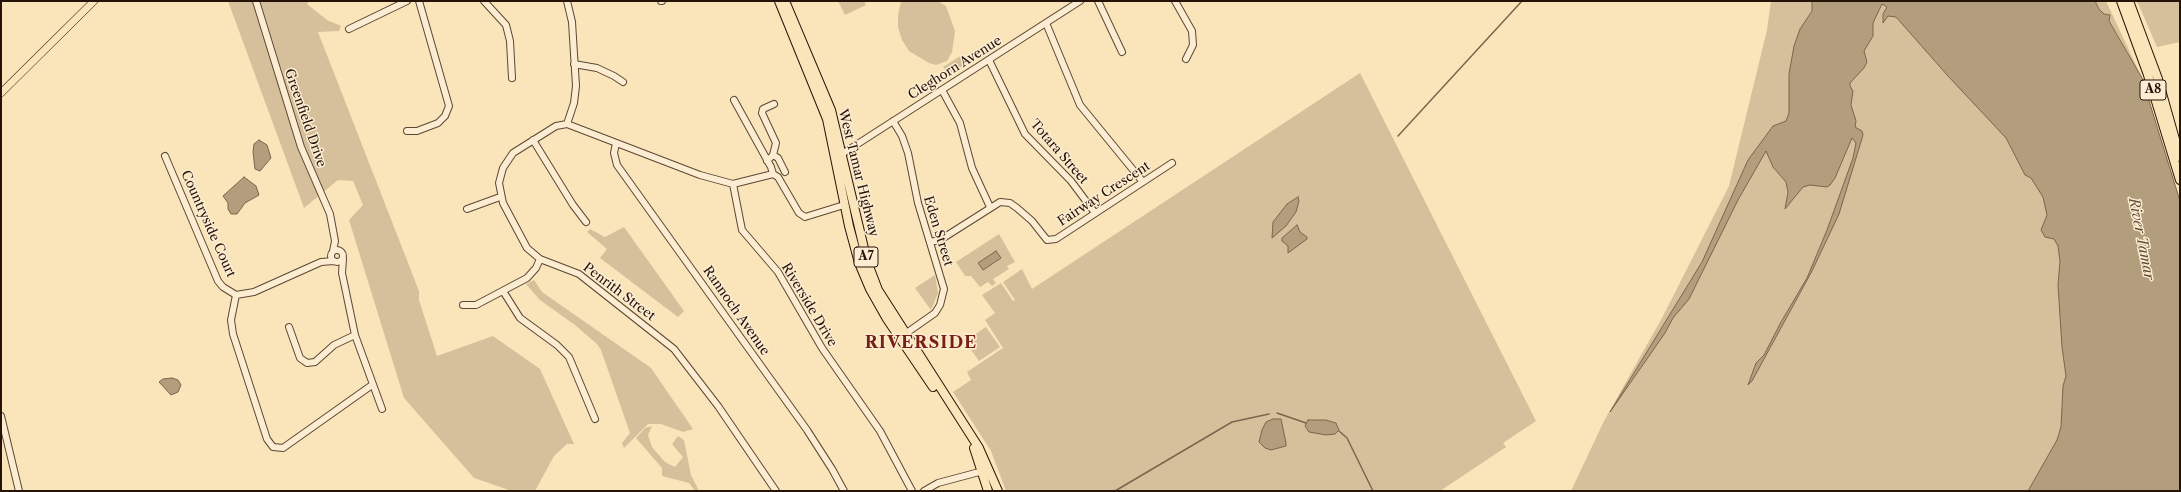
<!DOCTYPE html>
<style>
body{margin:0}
#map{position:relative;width:2181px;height:492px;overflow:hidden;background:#fae4b9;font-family:"Libre Caslon Text",serif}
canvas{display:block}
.frame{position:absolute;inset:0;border:2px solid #261308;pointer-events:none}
</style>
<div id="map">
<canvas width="2181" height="492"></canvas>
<div class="frame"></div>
</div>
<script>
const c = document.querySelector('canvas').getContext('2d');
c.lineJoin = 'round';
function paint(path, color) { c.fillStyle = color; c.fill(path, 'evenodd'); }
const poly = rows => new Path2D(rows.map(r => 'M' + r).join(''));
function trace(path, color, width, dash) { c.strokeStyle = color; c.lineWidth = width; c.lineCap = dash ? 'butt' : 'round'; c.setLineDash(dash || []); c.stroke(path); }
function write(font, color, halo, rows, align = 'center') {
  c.font = font + ' "Libre Caslon Text",serif'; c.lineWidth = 3; c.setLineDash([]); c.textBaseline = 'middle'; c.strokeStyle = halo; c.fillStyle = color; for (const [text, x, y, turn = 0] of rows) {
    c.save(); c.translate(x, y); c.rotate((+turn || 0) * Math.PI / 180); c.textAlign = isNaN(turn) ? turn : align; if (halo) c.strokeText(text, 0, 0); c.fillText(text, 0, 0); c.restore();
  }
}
paint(poly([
 [228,1,309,1,307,4,327,20,341,26,339,31,318,32,419,291,419,300,437,356,493,336,540,369,574,444,567,444,554,456,535,491,512,491,474,478,404,398,349,220,363,205,353,181,338,180,304,208],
 [838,1,864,1,866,5,845,15],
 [901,1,938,1,946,6,955,31,952,52,947,61,936,65,929,63,909,51,902,40,898,27,898,16],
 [1771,1,1898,1,2053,179,2121,314,2035,491,1571,491,1604,421,1662,318,1729,186,1767,30],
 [2095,1,2106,1,2142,78,2109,21,2110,15,2104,14,2099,9],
 [2137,1,2180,1,2180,42,2157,47],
 [962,55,968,65,950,76,943,67],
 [1360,73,1536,421,1503,443,1506,447,1440,491,1006,491,991,451,953,392,971,380,967,372,1003,348,985,320,995,313,982,295,1001,283,1013,301,1015,300,1003,282,1022,269,1032,289],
 [624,227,684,311,678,317,600,258,607,249,587,232,590,229,605,237],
 [999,234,1015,262,1007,266,1009,269,993,279,996,283,992,286,988,282,980,287,971,276,965,276,956,262],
 [935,275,938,293,931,310,915,288],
 [534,280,542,292,651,368,693,429,683,432,661,424,648,424,624,448,622,443,630,433,601,350,597,344,575,325,540,300,526,284],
 [986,327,1000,347,979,361,965,341],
 [652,426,648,435,652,447,665,462,675,467,683,457,672,444,678,436,684,440,691,475,699,491,695,491,689,483,662,476,662,468,636,438,645,428]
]), '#d6c09b');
const water = poly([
 [1812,1,2095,1,2099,9,2104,14,2110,15,2109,21,2142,78,2180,201,2180,491,2028,491,2057,440,2061,427,2063,386,2066,376,2062,347,2058,285,2060,261,2058,246,2054,239,2045,237,2041,230,2047,215,2043,197,2031,178,2025,175,2006,138,1948,76,1896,17,1888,16,1883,23,1883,14,1887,7,1882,4,1873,23,1873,36,1864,51,1867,62,1864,68,1850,83,1850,86,1853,91,1851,105,1856,121,1855,127,1862,131,1863,135,1839,214,1812,271,1752,381,1748,385,1756,363,1764,355,1781,322,1807,278,1827,230,1853,158,1856,143,1852,138,1835,178,1830,185,1827,187,1810,185,1803,187,1785,209,1788,192,1786,182,1773,167,1766,151,1738,200,1689,299,1673,318,1665,333,1610,412,1702,262,1748,160,1773,126,1786,121,1789,113,1789,74,1794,46,1800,29,1812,11,1812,1],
 [259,140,267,145,271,158,260,171,255,169,253,152,254,144,259,140],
 [244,177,256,186,259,195,245,203,237,214,231,214,228,209,228,203,223,196,244,177],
 [1298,197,1299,201,1296,212,1286,226,1272,238,1273,222,1287,204,1298,197],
 [1297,225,1300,232,1307,237,1307,239,1288,253,1288,246,1282,241,1282,238,1297,225],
 [996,251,1001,258,983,270,978,263,996,251],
 [172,378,178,380,181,385,178,392,171,395,159,382,163,379,172,378],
 [1273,419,1281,419,1286,443,1286,446,1271,450,1265,448,1259,442,1262,430,1266,422,1273,419],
 [1308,420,1326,420,1336,423,1339,430,1335,434,1326,435,1309,432,1305,426,1308,420]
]);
paint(water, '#b29d7d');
trace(water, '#7a664e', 1);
trace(poly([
 [1398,136,1522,1],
 [1277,413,1306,423],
 [1339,431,1347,438,1373,491],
 [1115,491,1232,422,1269,414]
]), '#7a664e', 1.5);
const minor = poly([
 [256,1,301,147,330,214,335,241,333,251],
 [484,1,506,25,510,41,512,78],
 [661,1,662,1],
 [1098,1,1122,52],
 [1175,1,1192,31,1193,45,1186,59],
 [1046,23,1080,105,1143,182],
 [349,29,407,1],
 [989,60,1025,134,1071,181,1095,213],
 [574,64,597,68,614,76,623,82],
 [942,90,960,123,972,168,990,207],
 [734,100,771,167,773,174],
 [893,121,902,136,908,153,918,203,944,289,940,305,935,313,905,334],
 [567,124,574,103,576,86,572,22,567,1],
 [407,131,417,131,438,123,445,116,449,106,419,1],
 [533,140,573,205,586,222],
 [616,143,614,153,617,165,807,430,832,469,844,491],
 [842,154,1080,1],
 [773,155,778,158,785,172],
 [165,156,218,281,223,287,236,295],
 [767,161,773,155,776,143,762,113,763,109,774,104],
 [733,184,700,175,567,124,556,126,513,153,503,168,499,183,503,203,527,248,540,259,579,274,674,349,718,406,776,491],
 [844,205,805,217,799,213,778,177,773,174,733,184,742,230,778,272,822,348,880,431,912,491],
 [467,209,500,197],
 [930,242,940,240,1000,202,1010,203,1017,208,1032,221,1047,240,1056,239,1172,163],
 '331 256a6 6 0 1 1 12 0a6 6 0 1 1-12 0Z',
 [343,259,342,273,355,335,382,409],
 [503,291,520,318,557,345,569,357,595,419],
 [236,295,231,320,233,334,267,439,273,447,283,448,372,385],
 [236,295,254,292,321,262,334,261],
 [463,305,476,305,527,278,536,268,540,259],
 [289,327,300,358,307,363,315,362,334,345,355,335],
 [1,416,19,491],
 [924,491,938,483,983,471]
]);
const major = poly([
 [1,93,94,1]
]);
const highway = poly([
 [779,1,827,119,849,226,859,263,870,289,887,319,933,387],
 [785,1,831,110,867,261,878,290,979,448,998,491],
 [2121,1,2148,75,2180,180],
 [2129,1,2158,79,2180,157],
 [974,448,988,491]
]);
trace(minor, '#5b4734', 8);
trace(major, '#261308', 8);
trace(highway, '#261308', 10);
trace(minor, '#fcedd2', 6);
trace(major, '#fae4b9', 7);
trace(highway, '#fae4b9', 8);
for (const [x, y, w] of [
 [2153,90,26],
 [866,257,24]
]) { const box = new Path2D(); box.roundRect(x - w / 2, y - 10, w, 20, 3); c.fillStyle = '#fcedd2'; c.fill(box); trace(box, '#261308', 1); }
write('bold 12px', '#261308', null, [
 ["A8",2153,90],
 ["A7",866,257]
]);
write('13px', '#261308', '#fcedd2', [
 ["Cleghorn Avenue",955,68,-32],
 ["Greenfield Drive",305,118,71],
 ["Totara Street",1059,152,49],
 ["West Tamar Highway",858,173,76],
 ["Fairway Crescent",1104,194,-33],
 ["Countryside Court",208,224,66],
 ["Eden Street",938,231,73],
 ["Penrith Street",619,292,37],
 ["Riverside Drive",809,305,59],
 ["Rannoch Avenue",736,311,55]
]);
write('italic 14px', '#5e4a37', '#fcedd2', [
 ["River Tamar",2141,239,79]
]);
c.letterSpacing = '1px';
write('bold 17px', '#7a1f14', '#fcedd2', [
 ["RIVERSIDE",921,343]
]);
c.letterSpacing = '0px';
</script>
